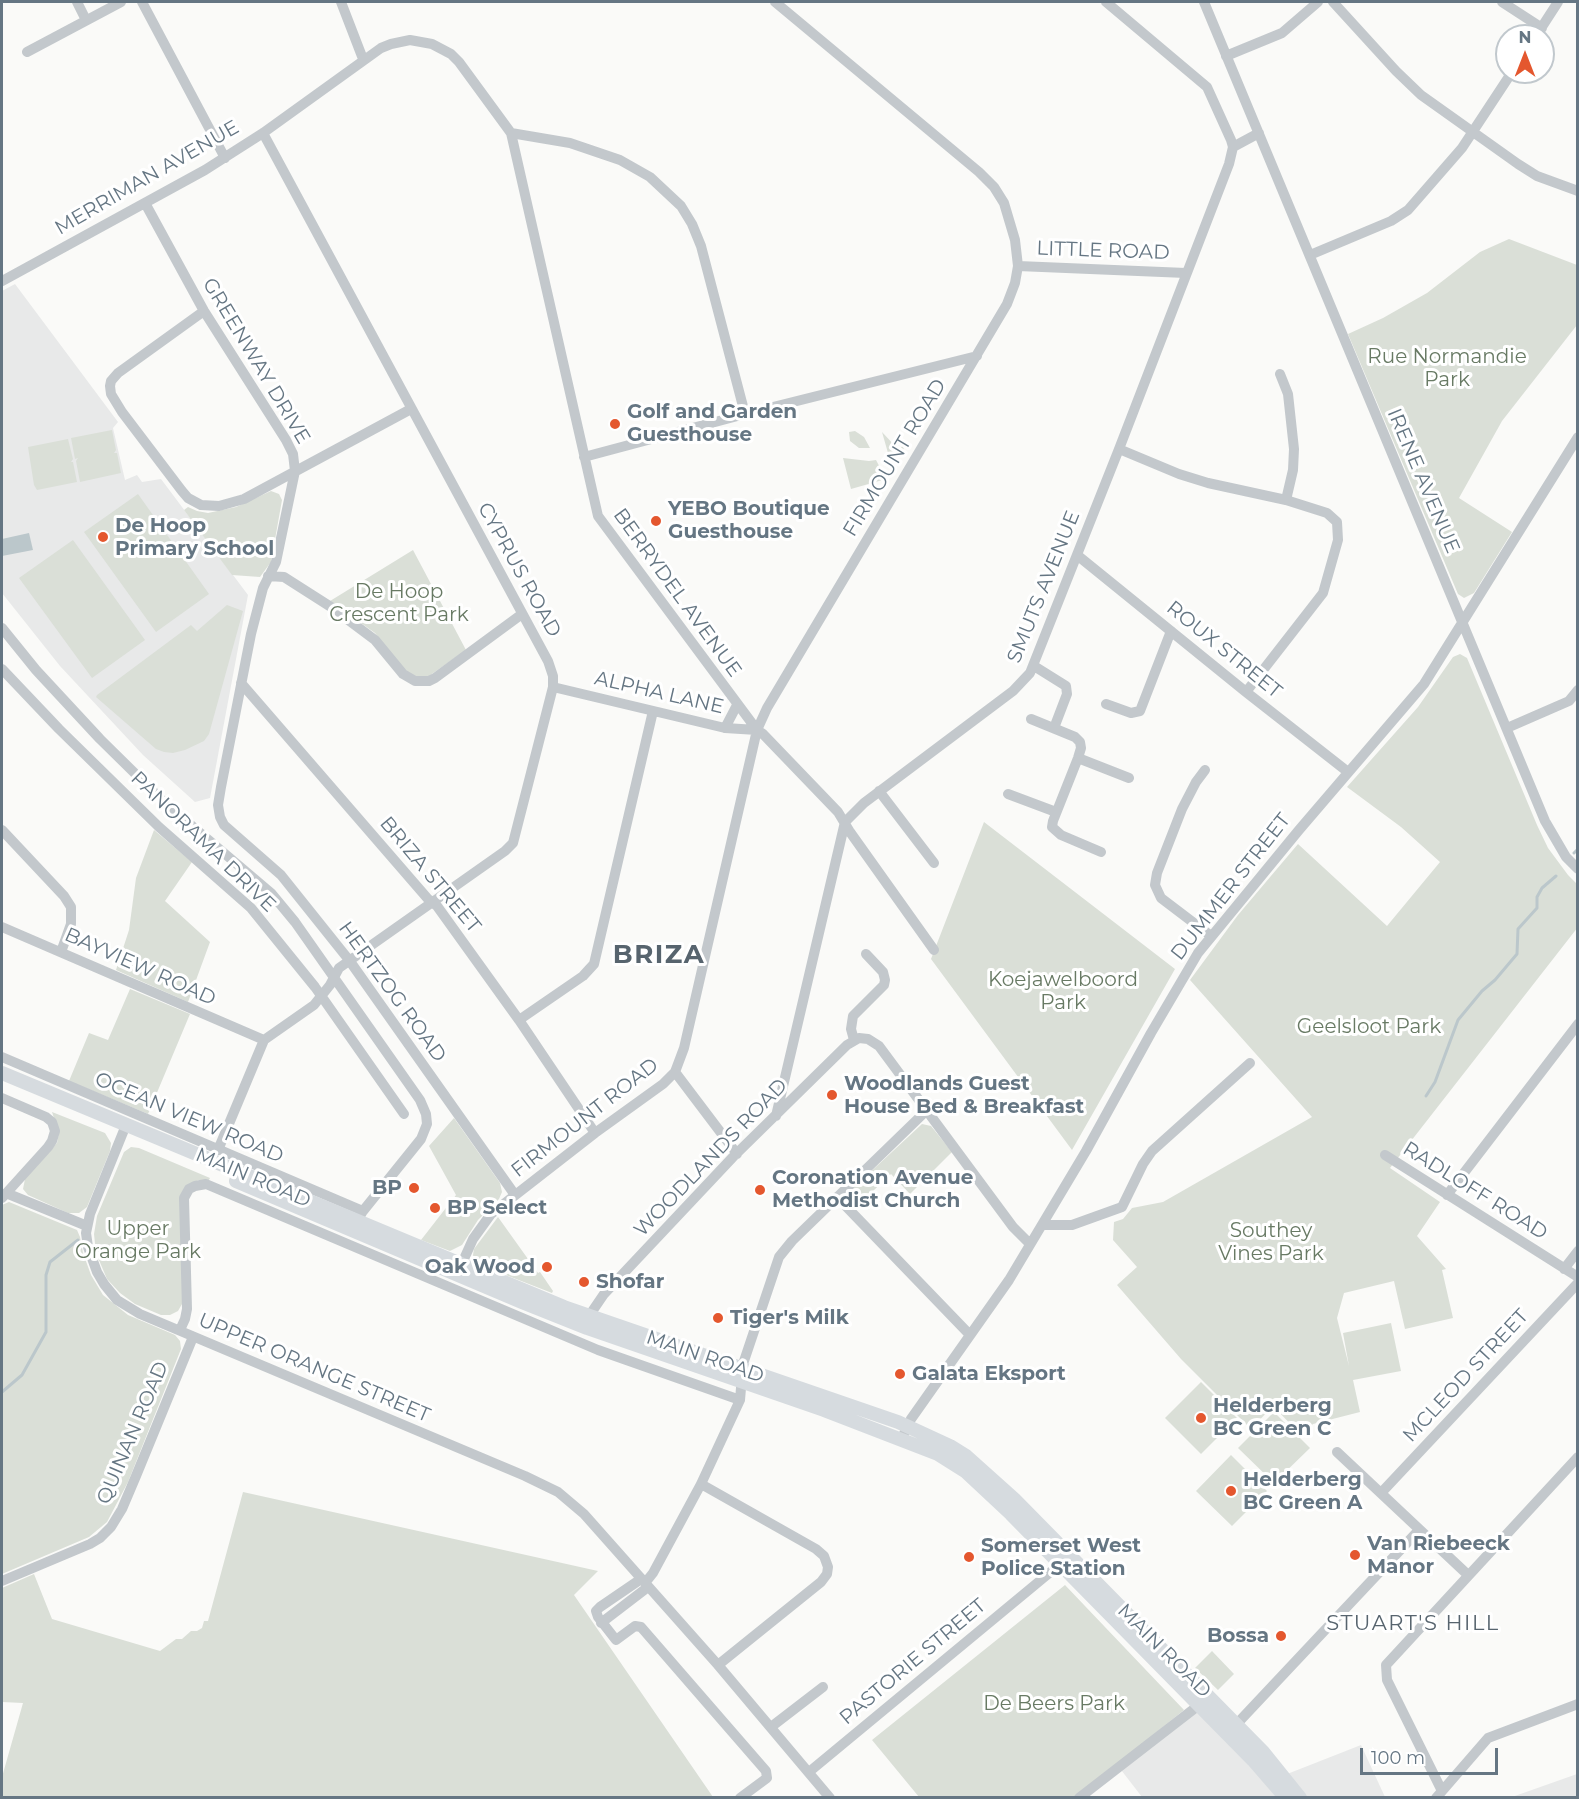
<!DOCTYPE html>
<style>
body{margin:0}
#map{position:relative;width:1579px;height:1799px;overflow:hidden;background:#fafaf8;font-family:Montserrat,sans-serif}
canvas{display:block}
.frame{position:absolute;inset:0;border:3px solid #657683;pointer-events:none}
.north{position:absolute;left:1495px;top:24px;width:60px;height:60px;box-sizing:border-box;background:#fff;border:2px solid #c1c8cd;border-radius:50%;rotate:0deg;font-size:16px;font-weight:700;line-height:24px;text-align:center;color:#657683}
.north::after{content:'';display:block;margin:auto;width:21px;height:27px;background:#e4572e;clip-path:polygon(50% 0,100% 100%,50% 72%,0 100%)}
.scale{position:absolute;left:1360px;top:1748px;width:138px;height:27px;box-sizing:border-box;border:3px solid #657683;border-top:0;padding-left:8px;font-size:18px;line-height:21px;white-space:nowrap;color:#657683;-webkit-text-stroke:4px #fff;paint-order:stroke}
</style>
<div id="map">
<canvas width="1579" height="1799"></canvas>
<div class="frame"></div>
<div class="north">N</div>
<div class="scale">100 m</div>
</div>
<script>
const c = document.querySelector('canvas').getContext('2d');
c.lineJoin = 'round';
function paint(path, color) { c.fillStyle = color; c.fill(path, 'evenodd'); }
const poly = rows => new Path2D(rows.map(r => 'M' + r).join(''));
function trace(path, color, width, dash) { c.strokeStyle = color; c.lineWidth = width; c.lineCap = dash ? 'butt' : 'round'; c.setLineDash(dash || []); c.stroke(path); }
function write(font, color, halo, rows, align = 'center') {
  c.font = font + ' Montserrat,sans-serif'; c.lineWidth = 6; c.setLineDash([]); c.textBaseline = 'middle'; c.strokeStyle = halo; c.fillStyle = color; for (const [text, x, y, turn = 0] of rows) {
    c.save(); c.translate(x, y); c.rotate((+turn || 0) * Math.PI / 180); c.textAlign = isNaN(turn) ? turn : align; if (halo) c.strokeText(text, 0, 0); c.fillText(text, 0, 0); c.restore();
  }
}
paint(poly([
 [15,284,118,422,113,428,125,480,137,475,142,482,161,479,248,595,210,798,195,802,143,755,60,666,2,593,2,291],
 [1204,1701,1277,1778,1361,1745,1385,1797,1142,1797,1118,1766],
 [1577,1774,1577,1797,1512,1797]
]), '#e8e9e9');
paint(poly([
 [1509,239,1577,265,1577,325,1502,421,1459,498,1512,532,1474,593,1464,598,1458,594,1348,334,1383,318,1427,293,1480,252],
 [112,430,116,450,114,453,117,453,121,473,80,482,76,461,78,458,75,459,71,438],
 [855,431,864,437,870,448,859,448,850,441,849,432],
 [882,432,896,447,900,449,903,445,904,451,899,458,890,460],
 [68,439,73,459,71,462,73,462,77,482,37,490,34,485,28,447],
 [843,458,869,461,876,460,886,479,851,489],
 [271,491,279,494,282,500,271,562,260,577,232,575,184,510,188,507,197,511,208,513,236,507],
 [138,494,209,594,156,632,84,532],
 [73,540,145,640,92,678,19,578],
 [413,550,466,650,429,676,416,677,405,670,375,633,330,601],
 [227,605,243,611,209,734,204,741,185,750,173,753,164,752,156,749,96,697,97,695,191,625,197,631],
 [1460,654,1467,658,1537,825,1548,848,1568,875,1577,884,1578,927,1390,1168,1440,1202,1417,1236,1446,1269,1442,1270,1453,1318,1405,1329,1394,1281,1344,1293,1337,1318,1349,1366,1343,1333,1391,1323,1401,1371,1353,1380,1360,1412,1313,1424,1301,1435,1273,1406,1251,1429,1181,1359,1117,1285,1137,1267,1113,1240,1114,1222,1123,1219,1132,1208,1163,1202,1312,1117,1190,980,1238,915,1298,844,1387,926,1440,862,1401,827,1347,787,1418,707,1453,657],
 [984,822,1175,969,1072,1150,931,959],
 [154,830,192,862,165,901,210,942,188,1002,116,970,129,930,136,878],
 [130,989,190,1014,148,1114,69,1081,89,1033,108,1040],
 [52,1112,105,1133,111,1143,110,1151,87,1207,79,1213,68,1213,28,1195,23,1189,25,1179,57,1143,59,1133],
 [454,1118,500,1183,502,1192,499,1199,478,1220,462,1245,450,1251,421,1240,456,1195,429,1146],
 [922,1124,931,1126,952,1152,910,1194,891,1174,855,1208,849,1201,850,1191],
 [131,1147,139,1148,210,1178,209,1180,199,1180,189,1184,182,1304,178,1311,170,1315,161,1315,135,1304,120,1293,107,1279,96,1253,94,1234,97,1216,124,1152],
 [9,1202,77,1230,80,1237,83,1253,91,1275,103,1295,128,1315,175,1335,180,1341,181,1349,128,1482,107,1522,89,1537,2,1574,2,1205],
 [498,1217,538,1273,540,1272,553,1291,552,1293,475,1263,473,1255,474,1249],
 [1201,1382,1237,1418,1201,1454,1165,1418],
 [1274,1412,1310,1448,1274,1483,1238,1448],
 [1231,1455,1267,1491,1232,1526,1196,1491],
 [243,1492,598,1571,574,1595,713,1797,2,1797,2,1777,23,1703,2,1702,2,1588,34,1574,52,1619,160,1651,176,1639,182,1639,191,1631,197,1631,202,1628,204,1621,208,1621],
 [1065,1585,1184,1710,1076,1797,919,1797,872,1740],
 [1212,1651,1234,1674,1218,1690,1195,1668]
]), '#dadfd7');
paint(poly([
 [29,533,33,550,2,556,2,539]
]), '#bbc7cb');
trace(poly([
 [1574,853,1578,849],
 [1426,1096,1435,1082,1458,1020,1482,991,1495,980,1517,954,1518,929,1537,908,1537,897,1542,888,1556,876],
 [2,1392,22,1375,46,1332,46,1275,50,1262,78,1240]
]), '#bbc7cb', 3);
trace(poly([
 [77,2,86,20],
 [142,2,225,158],
 [341,2,363,59],
 [1106,2,1207,87,1231,140,1233,147],
 [1204,2,1545,821,1566,857,1578,869],
 [1333,2,1396,71,1421,95,1518,164,1537,176,1578,191],
 [1502,2,1542,28],
 [1536,36,1558,2],
 [27,52,121,2],
 [1226,56,1282,33,1318,2],
 [511,133,570,143,620,160,650,177,681,206,692,224,701,246,745,414],
 [145,203,204,311,286,440,293,454,295,471,276,562,263,588,251,634,221,787,218,805,220,817,224,825,281,875,349,960,515,1195],
 [1310,255,1391,221,1408,210,1462,148,1512,72],
 [1018,266,1186,273],
 [2,281,205,170,263,133,381,48,391,44,410,40,432,44,451,54,459,62,511,133,598,516,757,730,763,734,838,812,850,832,934,950],
 [204,311,118,373,111,381,110,386,111,394,122,412,182,491,188,498,201,505,219,506,244,499,411,409],
 [1280,374,1288,394,1294,449,1293,470,1286,500],
 [1119,449,1179,474,1208,483,1286,500,1327,513,1337,522,1338,540,1323,593,1246,692],
 [584,457,745,414,977,356],
 [1077,555,1246,692,1348,772],
 [268,576,284,577,331,607,375,640,403,674,415,681,429,681,435,678,522,614],
 [2,628,36,670,100,739,165,803,271,893,295,922,420,1100,426,1114,427,1124,421,1139,363,1211,354,1226],
 [1034,666,1066,686,1067,694,1054,728],
 [2,669,59,729,159,827,251,908,315,987,404,1114],
 [241,683,428,899,437,906,519,1020,595,1133],
 [553,687,725,728,757,730],
 [1106,704,1131,713,1140,711,1171,631],
 [1031,719,1075,737,1080,742,1081,748,1078,758,1053,821,1052,827,1061,835,1101,852],
 [725,728,737,705],
 [1507,728,1569,701,1578,690],
 [1078,758,1129,778],
 [1205,770,1196,782,1182,809,1157,873,1155,885,1161,898,1211,936],
 [879,791,934,863],
 [1008,794,1056,812],
 [2,830,64,896,71,907,71,924,61,952],
 [2,927,264,1040],
 [519,1020,583,976,594,964,653,711],
 [854,1040,851,1029,853,1016,884,985,885,980,883,972,866,954],
 [2,1057,363,1211],
 [675,1072,737,1154],
 [2,1098,46,1117,52,1122,55,1131,52,1141,48,1147,2,1198],
 [776,1116,845,822,864,803,1013,691,1030,673,1119,449,1229,164,1233,147,1259,133],
 [126,1125,90,1214,86,1233,88,1247,97,1272,104,1284,117,1300,140,1314,525,1476,558,1492,584,1514,718,1665,830,1798],
 [218,1150,264,1040,314,1005,330,985,339,968,505,851,513,843,553,687,553,676,548,661,263,133],
 [1385,1155,1578,1277],
 [6,1193,87,1226],
 [1447,1195,1578,1024],
 [837,1197,970,1335],
 [1042,1225,1072,1225,1122,1207,1143,1164,1152,1151,1250,1063],
 [1564,1269,1578,1251],
 [459,1270,473,1239,491,1214,595,1133,663,1084,675,1072,684,1048,757,730,767,708,1007,304,1015,283,1018,266,1015,240,1004,203,994,187,979,172,775,2],
 [589,1316,604,1294,733,1157,847,1045,859,1038,868,1039,879,1046,1013,1227,1030,1244],
 [180,1330,185,1319,187,1309,184,1198,189,1189,195,1186,206,1184,598,1350,740,1400],
 [902,1438,911,1419,1009,1280,1086,1151,1151,1033,1198,953,1299,830,1424,684,1578,437],
 [1337,1452,1468,1575],
 [701,1484,816,1549,824,1556,828,1567,827,1574,821,1582,718,1665],
 [1381,1493,1578,1283],
 [641,1579,600,1607,596,1611,598,1617,616,1640,635,1626,641,1627,766,1771,767,1778,740,1798],
 [2,1581,90,1544,100,1538,111,1527,122,1509,136,1476,193,1337],
 [645,1583,653,1573,701,1484,740,1400,743,1364,779,1257,792,1241,927,1110],
 [601,1623,648,1587],
 [771,1727,823,1687],
 [1232,1729,1419,1530],
 [809,1772,1065,1560],
 [1442,1791,1387,1680,1386,1665,1578,1457],
 [1079,1798,1199,1705],
 [1436,1798,1488,1738,1578,1704]
]), '#c3c8cc', 10);
trace(poly([
 [2,1073,564,1307,898,1422,950,1446,966,1456,1014,1499,1263,1752,1300,1798],
 [236,1181,522,1302,587,1328,824,1410,938,1454,965,1471,1011,1514,1253,1760,1286,1798]
]), '#d6dbdf', 14);
for (const [x, y, r, color] of [
 [615,424,6,"#e4572e"],
 [656,521,6,"#e4572e"],
 [103,537,6,"#e4572e"],
 [832,1095,6,"#e4572e"],
 [414,1188,6,"#e4572e"],
 [760,1190,6,"#e4572e"],
 [435,1208,6,"#e4572e"],
 [547,1267,6,"#e4572e"],
 [584,1282,6,"#e4572e"],
 [718,1318,6,"#e4572e"],
 [900,1374,6,"#e4572e"],
 [1201,1418,6,"#e4572e"],
 [1231,1491,6,"#e4572e"],
 [1355,1555,6,"#e4572e"],
 [969,1557,6,"#e4572e"],
 [1281,1636,6,"#e4572e"]
]) { const dot = new Path2D(); dot.arc(x, y, r, 0, 2 * Math.PI); c.fillStyle = color; c.fill(dot); trace(dot, '#fff', 2); }
write('20px', '#657683', '#fff', [
 ["MERRIMAN AVENUE",147,178,-30],
 ["LITTLE ROAD",1103,251,2],
 ["GREENWAY DRIVE",256,361,59],
 ["FIRMOUNT ROAD",895,458,-59],
 ["IRENE AVENUE",1423,481,67],
 ["CYPRUS ROAD",519,570,61],
 ["SMUTS AVENUE",1044,587,-68],
 ["BERRYDEL AVENUE",677,593,54],
 ["ROUX STREET",1224,650,39],
 ["ALPHA LANE",659,693,13],
 ["PANORAMA DRIVE",203,842,44],
 ["BRIZA STREET",430,875,50],
 ["DUMMER STREET",1231,887,-52],
 ["BAYVIEW ROAD",140,967,24],
 ["HERTZOG ROAD",392,992,54],
 ["OCEAN VIEW ROAD",189,1118,23],
 ["FIRMOUNT ROAD",585,1118,-38],
 ["WOODLANDS ROAD",711,1158,-46],
 ["MAIN ROAD",253,1178,23],
 ["RADLOFF ROAD",1475,1191,32],
 ["MAIN ROAD",705,1357,19],
 ["UPPER ORANGE STREET",314,1368,23],
 ["MCLEOD STREET",1466,1376,-47],
 ["QUINAN ROAD",133,1433,-67],
 ["MAIN ROAD",1164,1651,45],
 ["PASTORIE STREET",913,1662,-40]
]);
write('20px', '#687a64', '#fff', [
 ["Rue Normandie",1447,357],
 ["Park",1447,380],
 ["De Hoop",399,592],
 ["Crescent Park",399,615],
 ["Koejawelboord",1063,980],
 ["Park",1063,1003],
 ["Geelsloot Park",1369,1027],
 ["Upper",138,1229],
 ["Orange Park",138,1252],
 ["Southey",1271,1231],
 ["Vines Park",1271,1254],
 ["De Beers Park",1054,1704]
]);
write('bold 20px', '#657683', '#fff', [
 ["Golf and Garden",627,412],
 ["Guesthouse",627,435],
 ["YEBO Boutique",668,509],
 ["Guesthouse",668,532],
 ["De Hoop",115,526],
 ["Primary School",115,549],
 ["Woodlands Guest",844,1084],
 ["House Bed & Breakfast",844,1107],
 ["Coronation Avenue",772,1178],
 ["Methodist Church",772,1201],
 ["BP",402,1188,"right"],
 ["BP Select",447,1208],
 ["Oak Wood",535,1267,"right"],
 ["Shofar",596,1282],
 ["Tiger's Milk",730,1318],
 ["Galata Eksport",912,1374],
 ["Helderberg",1213,1406],
 ["BC Green C",1213,1429],
 ["Helderberg",1243,1480],
 ["BC Green A",1243,1503],
 ["Van Riebeeck",1367,1544],
 ["Manor",1367,1567],
 ["Somerset West",981,1546],
 ["Police Station",981,1569],
 ["Bossa",1269,1636,"right"]
], 'left');
c.letterSpacing = '1.5px';
write('21px', '#57646e', '#fff', [
 ["STUART'S HILL",1413,1624]
]);
c.letterSpacing = '0px';
c.letterSpacing = '1.5px';
write('bold 26px', '#57646e', '#fff', [
 ["BRIZA",659,955]
]);
c.letterSpacing = '0px';
</script>
